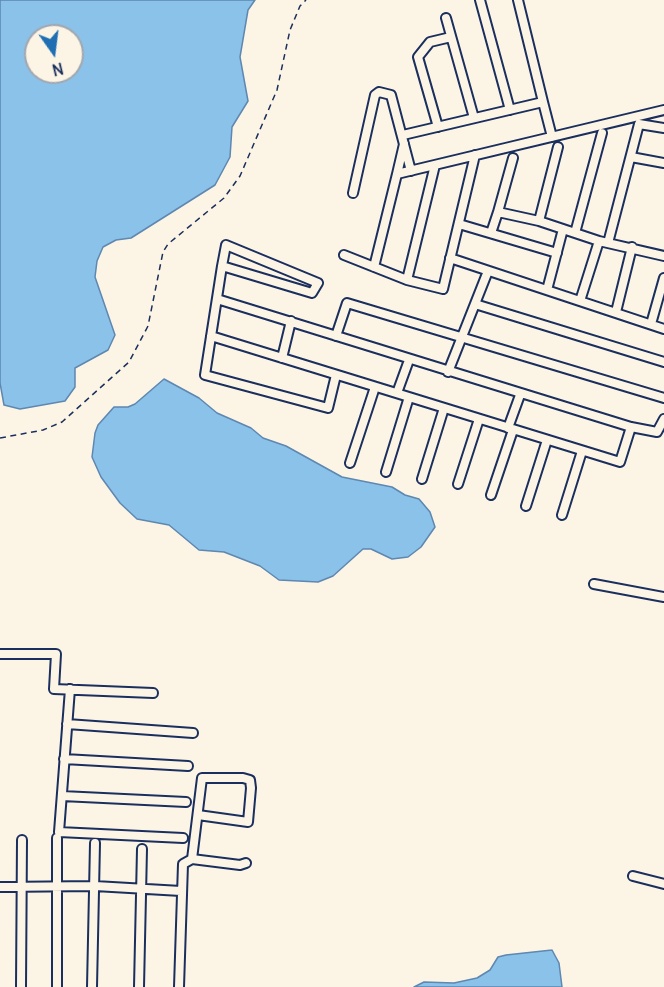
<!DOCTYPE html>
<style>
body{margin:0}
#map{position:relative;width:664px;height:987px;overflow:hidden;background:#fcf5e5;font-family:Delius,sans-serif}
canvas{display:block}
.north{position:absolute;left:24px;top:24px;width:60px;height:60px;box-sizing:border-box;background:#fcf5e5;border:2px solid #a2a6af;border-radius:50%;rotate:166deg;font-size:16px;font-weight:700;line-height:24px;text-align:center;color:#1b2f5e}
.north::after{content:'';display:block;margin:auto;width:21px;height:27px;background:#1f6fb2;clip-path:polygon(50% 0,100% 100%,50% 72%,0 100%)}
</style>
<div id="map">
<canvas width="664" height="987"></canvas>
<div class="north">N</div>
</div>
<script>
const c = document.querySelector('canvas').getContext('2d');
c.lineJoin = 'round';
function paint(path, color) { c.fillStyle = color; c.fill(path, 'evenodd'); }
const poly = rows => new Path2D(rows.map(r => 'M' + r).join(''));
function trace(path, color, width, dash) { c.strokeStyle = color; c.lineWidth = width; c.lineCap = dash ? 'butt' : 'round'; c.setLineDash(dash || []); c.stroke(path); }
const water = poly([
 [0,0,255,0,248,10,240,57,248,101,232,127,230,157,215,185,131,238,116,240,103,247,97,261,95,277,115,335,108,350,75,368,75,387,65,401,20,409,4,405,0,383,0,0],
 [36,36,72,36,72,72,36,72,36,36],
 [164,379,199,398,217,413,251,428,263,438,286,446,342,477,392,487,405,495,419,499,430,512,435,527,421,547,408,557,392,559,371,549,363,549,333,576,318,582,279,580,260,566,224,552,199,550,169,525,137,519,120,503,101,477,92,457,95,433,98,425,114,407,128,407,135,404,164,379],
 [552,950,559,963,562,987,414,987,424,982,454,983,477,978,490,970,498,957,506,955,552,950]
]);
paint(water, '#8ac2e9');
trace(water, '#5e87b1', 1.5);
const minor = poly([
 [480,0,510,110],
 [446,18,474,118],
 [543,102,552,137],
 [438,127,418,57,430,42,451,37],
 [403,135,543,102,518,0],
 [631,157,664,163],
 [397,174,404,144],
 [353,193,375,95,379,92,391,95,411,171],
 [498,212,513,158],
 [539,221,599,241,664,256],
 [459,224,557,253],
 [491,233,498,212,539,221,558,147],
 [575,233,602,133],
 [608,243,639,124,664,128],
 [344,255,407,280,443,289,475,155],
 [450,258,664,329],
 [222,266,312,293,318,283,226,245,222,266,205,375,328,408,336,375],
 [374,267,397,174,664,110],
 [407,280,435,165],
 [547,290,563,229],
 [217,299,631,427,657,432,664,419],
 [580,301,599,241],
 [475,304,664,362],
 [616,312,632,247],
 [651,324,664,278],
 [211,336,620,462,631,427],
 [336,336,347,303,664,398],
 [282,358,291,321],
 [448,372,488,271],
 [397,393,409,360],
 [508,428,520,395],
 [350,463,375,387],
 [386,472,409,397],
 [422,479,444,408],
 [458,484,479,419],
 [491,495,513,430],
 [526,506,547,440],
 [562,515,582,451],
 [594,584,664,597],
 [0,654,56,654,54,689,153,693],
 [70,689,59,832,183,838],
 [67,724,193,733],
 [64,759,188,766],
 [62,796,186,802],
 [57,838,57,987],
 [192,859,202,778,243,778,250,780,251,788,248,822,198,815],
 [633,876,664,884],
 [0,887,95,886,181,891],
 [21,987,22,840],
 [92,987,95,843],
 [139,987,142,849],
 [179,987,183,864,192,859,240,865,246,863]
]);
trace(minor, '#1b2f5e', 12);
trace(poly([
 [0,438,43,430,62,422,129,362,148,326,163,252,168,244,224,198,240,176,277,90,290,30,300,6,306,0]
]), '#1b2f5e', 1.5, [6, 4.5]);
trace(minor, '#fcf5e5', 8);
</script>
